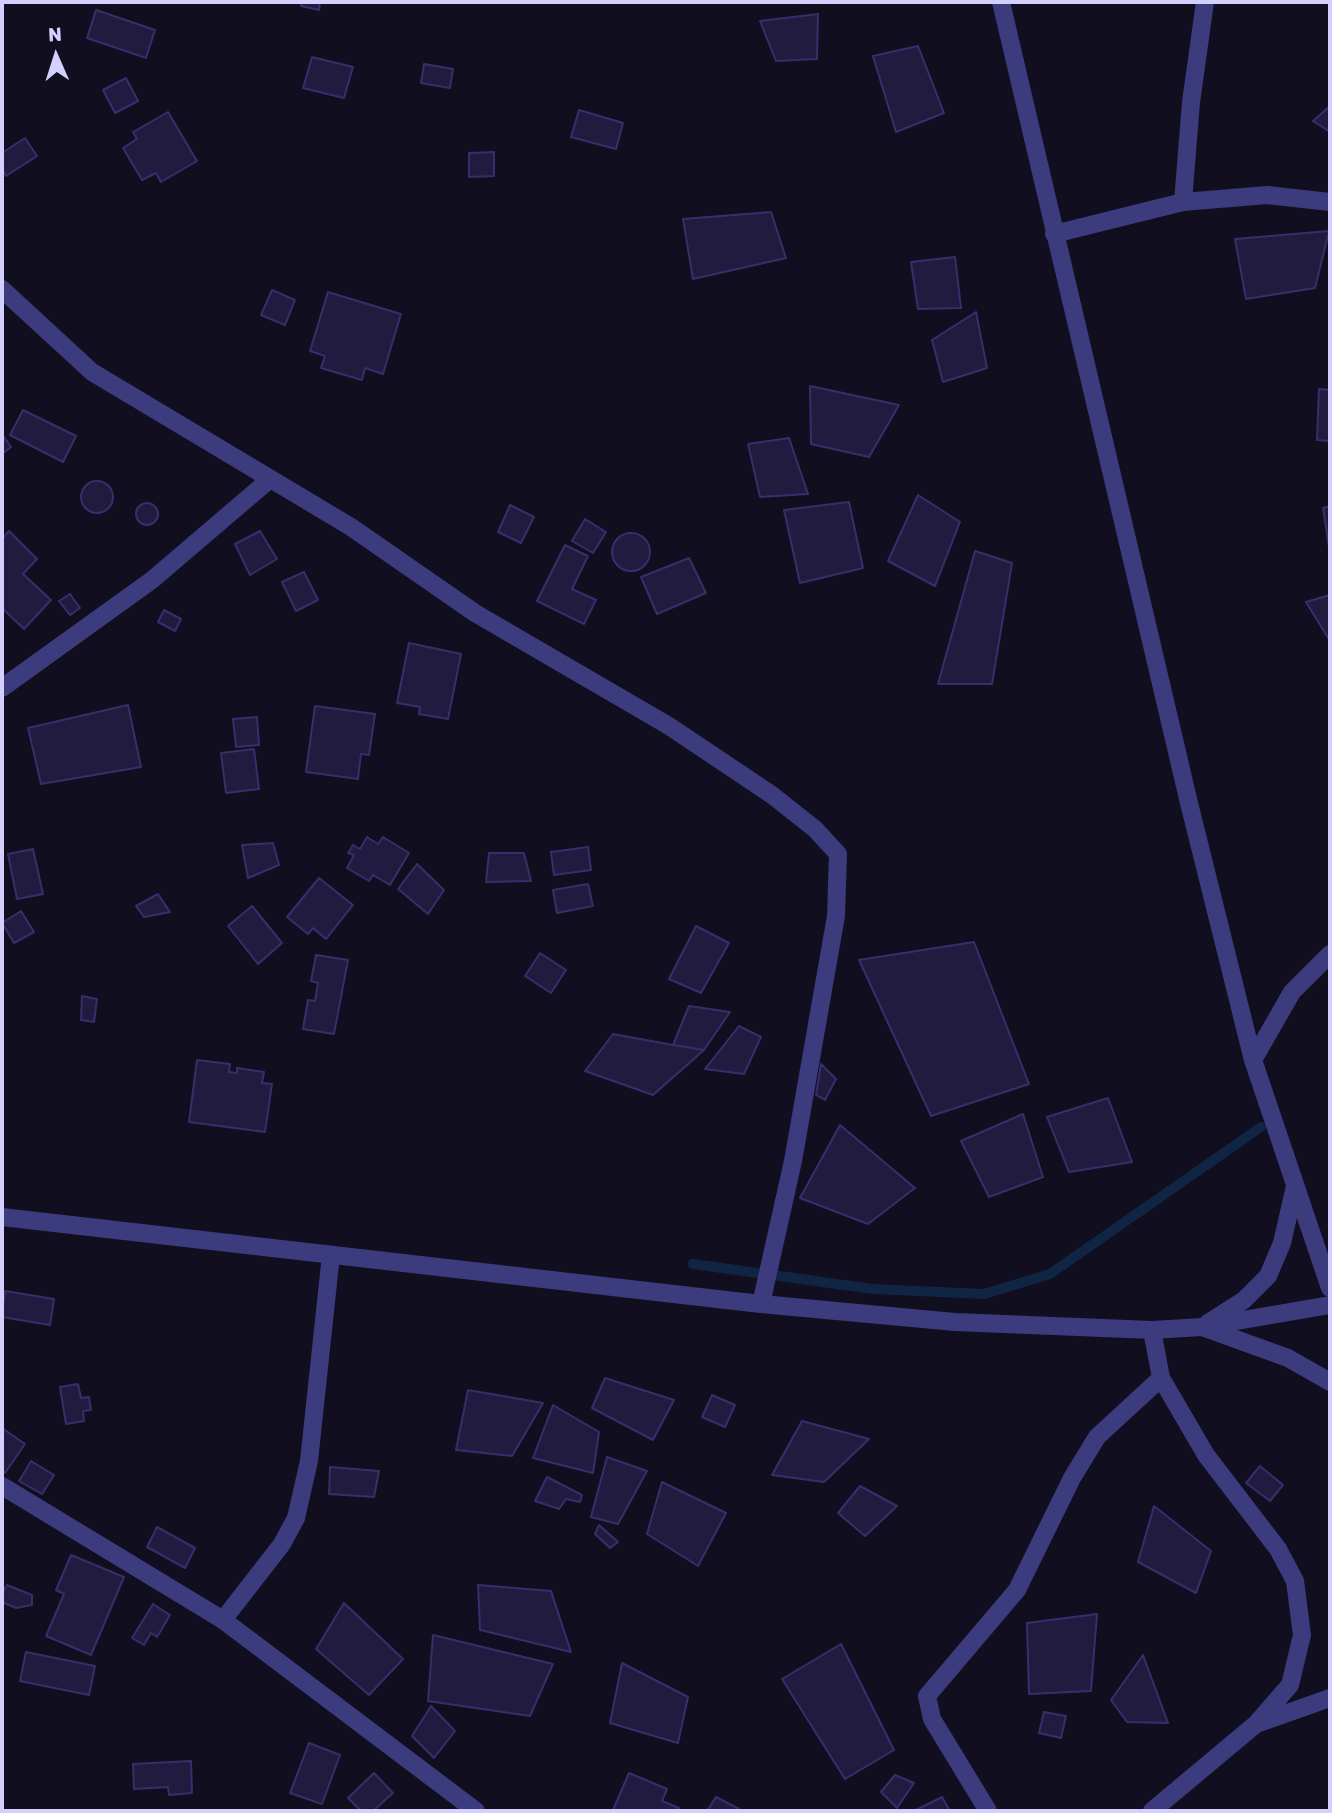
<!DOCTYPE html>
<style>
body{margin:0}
#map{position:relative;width:1332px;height:1813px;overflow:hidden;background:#110e20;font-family:Rubik,sans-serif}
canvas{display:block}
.frame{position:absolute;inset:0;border:4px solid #d3d0fd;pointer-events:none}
.north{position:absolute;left:21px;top:21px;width:70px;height:70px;-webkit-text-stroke:5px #110e20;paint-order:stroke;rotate:357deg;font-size:19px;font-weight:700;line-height:28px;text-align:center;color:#d3d0fd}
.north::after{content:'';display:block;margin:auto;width:24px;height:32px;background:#d3d0fd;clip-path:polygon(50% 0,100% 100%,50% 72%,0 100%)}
</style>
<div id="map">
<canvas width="1332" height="1813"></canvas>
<div class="frame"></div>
<div class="north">N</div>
</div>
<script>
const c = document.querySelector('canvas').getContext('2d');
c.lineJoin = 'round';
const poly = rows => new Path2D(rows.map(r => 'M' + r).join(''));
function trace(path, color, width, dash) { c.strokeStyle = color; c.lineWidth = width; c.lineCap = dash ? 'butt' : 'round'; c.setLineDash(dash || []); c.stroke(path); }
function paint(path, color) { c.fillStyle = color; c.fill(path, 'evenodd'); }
trace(poly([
 [693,1264,873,1289,984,1294,1050,1274,1261,1127]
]), '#0f2543', 10);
const building = poly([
 [302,2,320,2,319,10,301,6,302,2],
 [96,10,155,30,146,58,87,38,96,10],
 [818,14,817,59,776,61,760,21,818,14],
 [918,46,944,113,896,132,873,56,918,46],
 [312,57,353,67,344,98,303,88,312,57],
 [424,64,453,69,450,88,421,83,424,64],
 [126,78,138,101,115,113,103,90,126,78],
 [1330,106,1330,132,1313,121,1330,106],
 [579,110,623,123,616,149,571,137,579,110],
 [168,112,197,161,161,182,156,173,142,180,123,148,137,139,133,132,168,112],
 [25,138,37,156,6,176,2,168,2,153,25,138],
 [494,152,494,176,469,177,469,153,494,152],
 [771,212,786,258,693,279,683,219,771,212],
 [1329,231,1315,288,1246,299,1235,239,1329,231],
 [955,257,961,308,918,309,911,262,955,257],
 [272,290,295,300,285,325,261,315,272,290],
 [328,292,401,314,383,374,365,368,362,380,321,368,325,356,310,351,328,292],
 [976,312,987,368,943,382,932,340,976,312],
 [810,386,899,405,869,457,811,444,810,386],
 [1319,389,1330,390,1330,441,1317,440,1319,389],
 [23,410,76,436,63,462,10,435,23,410],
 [2,434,11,447,2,454,2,434],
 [789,438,808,494,760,497,748,444,789,438],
 '81 497a16 16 0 1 1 32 0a16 16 0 1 1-32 0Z',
 [918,495,960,522,935,586,888,561,918,495],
 [849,502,863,568,800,583,784,510,849,502],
 '136 514a11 11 0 1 1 22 0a11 11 0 1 1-22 0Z',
 [510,505,534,517,521,543,498,532,510,505],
 [1330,506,1330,547,1329,547,1323,508,1330,506],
 [585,519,606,532,593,553,572,541,585,519],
 [9,531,37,559,23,574,51,600,24,629,2,608,2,539,9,531],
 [260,531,277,559,250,575,235,544,260,531],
 '612 552a19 19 0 1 1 38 0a19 19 0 1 1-38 0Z',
 [565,545,588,556,572,589,596,600,584,624,537,601,565,545],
 [975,551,1012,563,992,684,938,684,975,551],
 [689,558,706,593,657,614,641,577,689,558],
 [304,572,318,600,296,611,282,582,304,572],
 [70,594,80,608,70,615,59,601,70,594],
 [1330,595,1330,641,1306,602,1330,595],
 [164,610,181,619,175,631,158,622,164,610],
 [409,643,461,654,448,719,419,714,420,707,397,703,409,643],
 [128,705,141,767,41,784,28,728,128,705],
 [315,706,375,714,369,755,361,754,358,779,306,772,315,706],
 [257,717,259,745,236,747,233,719,257,717],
 [254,749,259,789,226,793,221,753,254,749],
 [367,837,378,844,383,837,409,853,390,885,373,875,369,881,347,868,354,855,348,853,353,845,360,849,367,837],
 [273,843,279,865,248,878,242,845,273,843],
 [588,847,591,870,554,875,551,852,588,847],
 [33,849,43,894,17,899,8,854,33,849],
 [489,853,524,853,531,881,486,882,489,853],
 [417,864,444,890,428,914,398,889,417,864],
 [319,878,353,905,326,939,313,928,308,934,287,917,319,878],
 [588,884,593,906,557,913,553,890,588,884],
 [158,894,170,912,144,917,136,906,158,894],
 [252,906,282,943,258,964,228,926,252,906],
 [21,911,34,932,14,943,2,923,21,911],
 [696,926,729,943,701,993,669,979,696,926],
 [974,942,1029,1084,931,1116,859,960,974,942],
 [540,953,566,970,551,993,525,976,540,953],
 [316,955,348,960,334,1034,303,1029,308,1000,315,1001,318,983,311,981,316,955],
 [82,996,97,999,94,1022,81,1020,82,996],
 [689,1006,730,1012,704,1050,673,1045,689,1006],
 [739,1026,761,1037,744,1074,705,1069,739,1026],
 [613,1034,673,1045,704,1050,653,1095,585,1071,613,1034],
 [197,1060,230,1064,229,1072,237,1073,237,1068,264,1072,262,1083,272,1084,265,1132,189,1122,197,1060],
 [821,1064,836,1079,825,1100,816,1095,821,1064],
 [1108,1098,1132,1162,1069,1172,1047,1117,1108,1098],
 [1023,1114,1043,1177,989,1197,961,1141,1023,1114],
 [840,1125,915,1188,868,1224,800,1198,840,1125],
 [5,1291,54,1299,50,1325,2,1317,5,1291],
 [605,1378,674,1400,653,1440,592,1408,605,1378],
 [78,1384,81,1398,89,1397,91,1410,83,1411,84,1421,66,1424,60,1387,78,1384],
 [468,1390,543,1403,512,1456,456,1450,468,1390],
 [712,1395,735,1405,725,1427,702,1417,712,1395],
 [553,1405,599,1432,593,1473,533,1458,553,1405],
 [802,1421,869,1439,824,1482,772,1475,802,1421],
 [2,1428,25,1444,5,1473,2,1471,2,1428],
 [607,1457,647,1471,618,1524,591,1517,607,1457],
 [31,1461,54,1475,42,1494,19,1481,31,1461],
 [1260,1466,1283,1485,1270,1501,1246,1483,1260,1466],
 [330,1467,379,1471,374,1497,329,1494,330,1467],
 [547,1477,582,1495,580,1502,566,1499,559,1509,535,1501,547,1477],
 [662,1482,726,1513,698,1566,647,1534,662,1482],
 [860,1486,897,1506,865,1536,838,1513,860,1486],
 [1154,1506,1211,1551,1196,1593,1138,1562,1154,1506],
 [599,1525,618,1542,610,1548,595,1534,599,1525],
 [157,1527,195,1548,185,1568,147,1547,157,1527],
 [71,1555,124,1577,91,1655,46,1636,64,1594,56,1590,71,1555],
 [7,1585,32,1595,32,1605,16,1608,2,1602,2,1593,7,1585],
 [478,1585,551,1591,571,1652,480,1630,478,1585],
 [344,1603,403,1659,369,1695,316,1649,344,1603],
 [153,1604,170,1615,157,1637,151,1633,144,1645,132,1638,153,1604],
 [1097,1614,1091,1691,1029,1694,1027,1623,1097,1614],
 [433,1635,553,1664,530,1716,428,1701,433,1635],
 [841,1644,894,1750,845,1779,782,1679,841,1644],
 [26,1652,95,1666,89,1695,20,1681,26,1652],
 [1143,1655,1168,1723,1127,1722,1111,1700,1143,1655],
 [622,1663,688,1697,678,1743,610,1723,622,1663],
 [431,1706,455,1731,434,1758,412,1736,431,1706],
 [1044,1712,1066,1716,1061,1738,1039,1733,1044,1712],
 [309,1743,340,1755,322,1804,290,1793,309,1743],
 [191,1761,192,1793,169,1795,168,1787,134,1789,133,1764,191,1761],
 [374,1773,393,1793,373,1811,361,1811,348,1798,374,1773],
 [629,1773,667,1789,662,1801,679,1808,677,1811,613,1810,629,1773],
 [895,1775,914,1783,897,1808,881,1792,895,1775],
 [716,1797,743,1811,707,1811,716,1797],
 [942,1797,950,1811,914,1811,942,1797]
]);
paint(building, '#211b40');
trace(building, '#382e6b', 2);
trace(poly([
 [1001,2,1189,803,1253,1060,1330,1288],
 [1183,202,1191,102,1205,2],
 [1054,234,1183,202,1267,195,1330,202],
 [2,289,92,372,351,527,475,613,669,726,772,795,815,829,838,854,836,916,793,1161,761,1304],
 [2,688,152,580,269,480],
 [1253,1060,1292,992,1330,954],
 [2,1217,761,1304,955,1322,1152,1330,1202,1327,1330,1305],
 [1208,1323,1244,1300,1268,1276,1282,1243,1295,1186],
 [1205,1328,1288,1358,1330,1382],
 [2,1486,223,1620,476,1811],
 [223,1620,282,1544,296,1518,309,1461,331,1255],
 [1259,1723,1330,1698],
 [988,1811,932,1719,927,1696,1017,1590,1072,1478,1097,1437,1161,1378],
 [1152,1811,1256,1724,1290,1685,1302,1635,1295,1581,1278,1549,1206,1455,1161,1378,1152,1330]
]), '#3b3b7d', 18);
</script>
